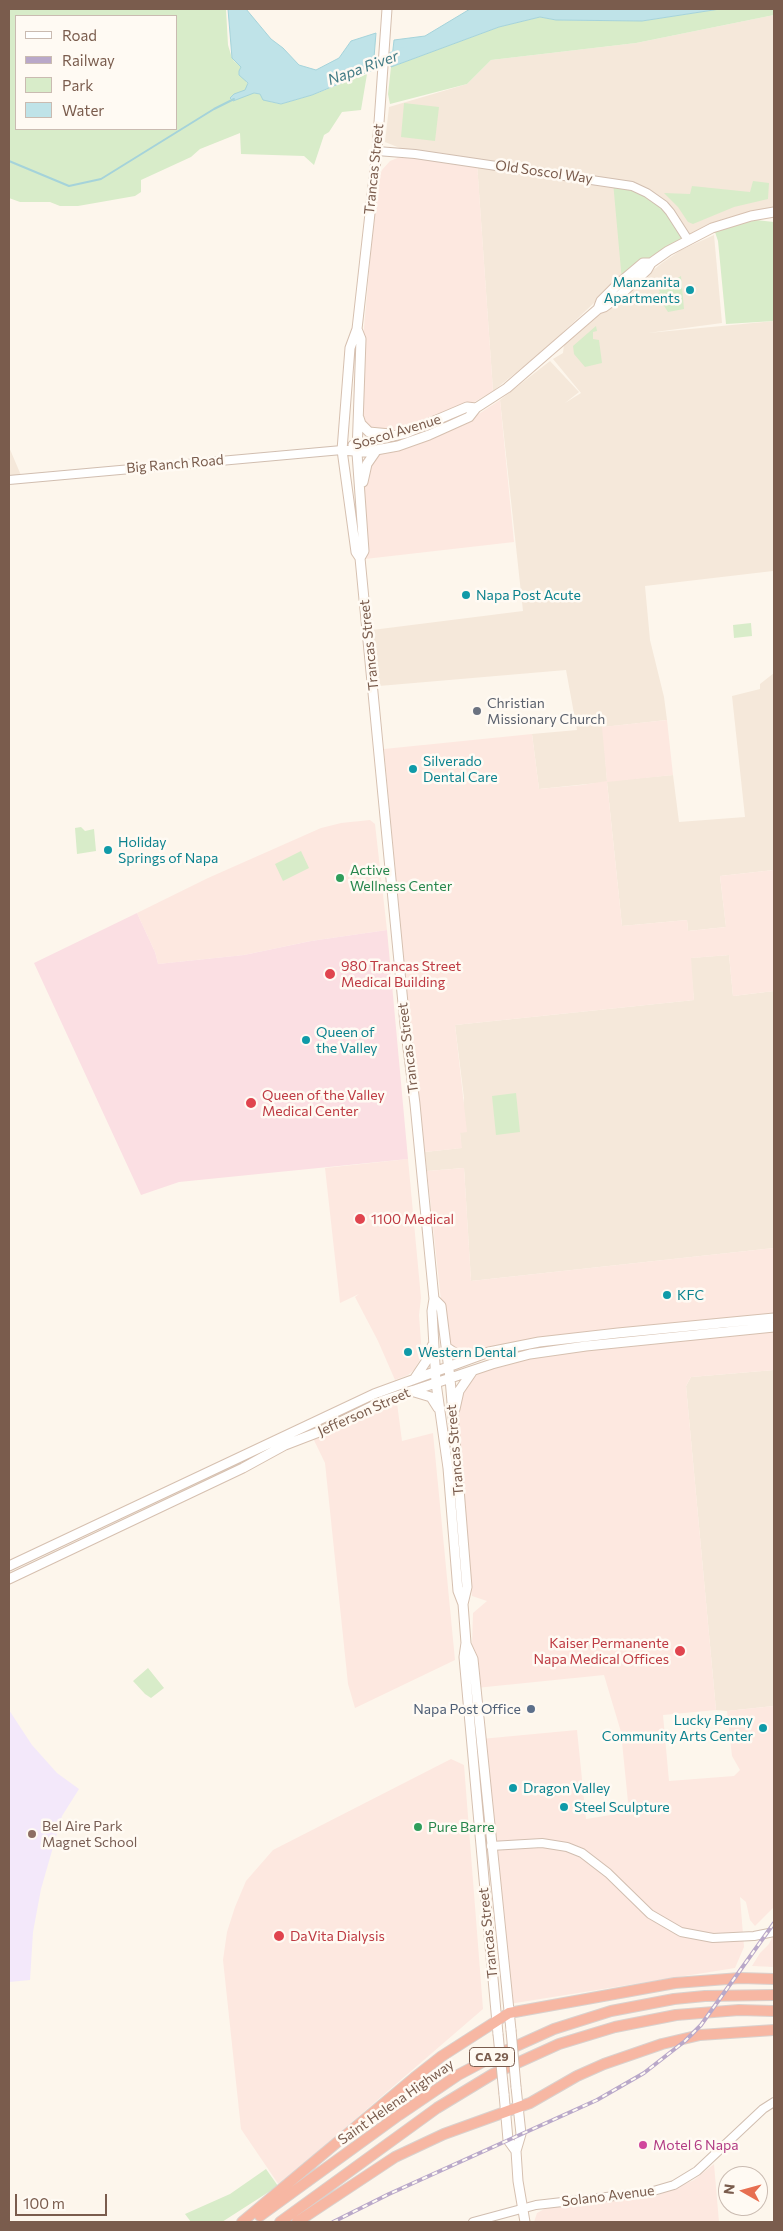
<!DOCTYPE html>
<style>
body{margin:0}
#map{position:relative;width:783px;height:2231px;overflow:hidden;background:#fdf6ec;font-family:Commissioner,sans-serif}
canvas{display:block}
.frame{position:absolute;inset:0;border:10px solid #7a5c4d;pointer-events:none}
.legend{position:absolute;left:15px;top:15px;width:162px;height:115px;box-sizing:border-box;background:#fffaf3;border:1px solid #cabbb1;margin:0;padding:6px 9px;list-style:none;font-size:15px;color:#7a5c4d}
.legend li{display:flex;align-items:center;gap:10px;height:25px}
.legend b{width:25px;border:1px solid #cabbb1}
.north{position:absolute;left:718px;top:2166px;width:50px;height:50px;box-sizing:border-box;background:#fffaf3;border:1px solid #cabbb1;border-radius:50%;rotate:277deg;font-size:14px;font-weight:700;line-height:20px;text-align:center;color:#7a5c4d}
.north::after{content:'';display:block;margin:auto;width:18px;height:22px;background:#e76f51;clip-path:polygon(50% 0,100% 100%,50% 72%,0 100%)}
.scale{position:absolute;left:15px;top:2194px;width:92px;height:22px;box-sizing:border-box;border:2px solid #7a5c4d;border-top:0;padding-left:6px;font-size:15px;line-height:18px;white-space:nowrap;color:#7a5c4d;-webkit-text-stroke:4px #fffaf3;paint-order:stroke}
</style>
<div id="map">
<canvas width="783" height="2231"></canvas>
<div class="frame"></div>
<ul class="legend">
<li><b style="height:6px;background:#fff"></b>Road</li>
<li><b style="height:6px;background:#b9a8c9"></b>Railway</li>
<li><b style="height:14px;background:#d8ecc9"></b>Park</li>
<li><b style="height:14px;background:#bfe3e8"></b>Water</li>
</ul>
<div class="north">N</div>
<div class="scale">100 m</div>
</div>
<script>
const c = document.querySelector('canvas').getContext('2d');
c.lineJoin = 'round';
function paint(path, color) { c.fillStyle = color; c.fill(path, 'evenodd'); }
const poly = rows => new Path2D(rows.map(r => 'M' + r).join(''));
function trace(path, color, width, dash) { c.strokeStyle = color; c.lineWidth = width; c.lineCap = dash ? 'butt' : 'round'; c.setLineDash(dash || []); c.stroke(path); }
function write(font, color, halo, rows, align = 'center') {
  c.font = font + ' Commissioner,sans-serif'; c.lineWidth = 5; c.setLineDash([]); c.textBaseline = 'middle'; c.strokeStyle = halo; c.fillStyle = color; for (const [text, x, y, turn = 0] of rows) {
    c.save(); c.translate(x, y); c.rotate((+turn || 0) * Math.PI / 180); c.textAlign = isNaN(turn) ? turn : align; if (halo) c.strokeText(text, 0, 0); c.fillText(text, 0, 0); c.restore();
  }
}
paint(poly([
 [774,15,774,207,723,219,686,237,682,230,594,303,543,351,493,391,477,164,415,154,385,142,389,107,467,84,491,60,636,43],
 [714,235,722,323,648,333,774,321,774,579,773,571,645,586,650,640,664,697,667,720,603,727,607,781,673,775,679,822,745,817,732,696,760,689,760,684,774,673,774,870,720,876,726,927,688,931,687,920,622,926,607,782,539,789,532,734,577,730,566,670,379,686,372,630,523,611,500,400,550,361,579,392,565,403,581,393,553,359,563,353,564,344,621,294,622,295,662,263,681,250],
 [9,447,23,480,9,480],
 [729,955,733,996,774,991,774,1248,471,1281,464,1168,427,1171,425,1152,461,1148,460,1132,464,1098,455,1025,694,1000,690,958],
 [774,1370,774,1706,727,1711,716,1710,686,1386,691,1377]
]), '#f5e8da');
paint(poly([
 [415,154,477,163,493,391,464,408,406,433,366,430,357,405,377,183,382,170,390,161,400,157],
 [500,400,514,542,365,559,361,493,372,455,474,417],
 [667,720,673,775,607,782,622,926,687,920,688,931,726,927,720,876,774,870,774,991,733,996,729,955,691,958,694,1000,455,1025,467,1132,460,1133,462,1148,425,1152,404,968,384,749,532,734,539,789,582,785,607,781,602,727],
 [370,820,375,824,387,930,311,941,244,955,158,964,155,952,137,913,208,878,321,828,341,823],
 [408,1159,421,1298,419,1315,422,1356,414,1370,408,1375,395,1380,378,1341,355,1297,359,1294,340,1303,325,1168],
 [464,1168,471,1281,774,1248,774,1318,539,1342,472,1358,446,1347,427,1171],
 [774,1327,774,1370,691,1377,686,1386,716,1710,663,1715,669,1781,734,1776,740,1770,732,1756,727,1711,774,1706,774,1907,755,1926,750,1920,746,1902,740,1897,744,1947,735,1968,509,2004,481,1739,577,1730,586,1819,629,1812,621,1732,604,1675,476,1688,472,1645,473,1613,487,1601,472,1596,467,1559,455,1422,463,1381,468,1375,510,1358],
 [397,1403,402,1441,433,1433,455,1660,355,1708,348,1684,325,1463,312,1436],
 [451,1759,464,1765,483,2009,279,2185,241,2129,223,1960,227,1932,235,1907,246,1881,273,1850],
 [774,1933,774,1967,752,1966,760,1953,769,1944],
 [714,2164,719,2222,534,2222,537,2213,548,2207,656,2196,694,2180]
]), '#fde8e0');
paint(poly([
 [9,1710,32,1745,57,1773,79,1789,62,1816,41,1889,33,1932,30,1980,9,1982]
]), '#f3e8fa');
paint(poly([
 [137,913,155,952,158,964,244,955,311,941,387,930,408,1159,179,1182,141,1195,34,963]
]), '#fbdfe3');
paint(poly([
 [19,9,226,9,228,45,231,55,234,61,241,67,239,75,246,80,248,86,254,93,260,94,271,102,281,104,312,95,367,74,361,110,342,112,329,132,324,135,314,165,304,156,241,154,240,133,200,149,191,157,141,180,141,192,135,196,78,206,60,206,50,202,20,202,9,198,9,10],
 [16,16,176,16,176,129,16,129],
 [720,9,774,9,774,15,636,43,491,60,467,84,390,104,388,94,391,67,499,27,540,17,556,20,642,21],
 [404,103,439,107,435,141,401,137],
 [753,181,769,183,768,199,734,207,693,224,688,222,678,207,664,193,690,194,692,186,750,192],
 [613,182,620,183,664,205,686,237,658,252,622,281],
 [756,220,774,222,774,321,726,324,718,241,715,232,735,225],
 [681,276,684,309,668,312,657,295,660,292,659,290],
 [596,326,597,331,593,332,593,339,599,340,602,363,585,367,574,354,573,346],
 [751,623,752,636,734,638,733,625],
 [81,827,85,831,94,829,96,851,77,854,75,828],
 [301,851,309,868,283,881,275,864],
 [516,1093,520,1132,496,1135,492,1096],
 [148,1668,164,1688,151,1698,145,1694,133,1681],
 [266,2169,278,2186,222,2222,191,2222,185,2214,230,2194]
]), '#d8ecc9');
const water = poly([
 [228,9,246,9,271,39,283,48,299,65,316,70,339,58,351,41,376,33,373,70,312,95,281,104,263,100,260,94,254,93,233,101,230,98,234,94,245,90,248,83,239,75,239,71,241,67,232,58,228,9],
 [470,9,720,9,642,21,556,20,540,17,499,27,391,67,394,40,425,36,470,9]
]);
paint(water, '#bfe3e8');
trace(water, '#a5d3da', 1);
trace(poly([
 [9,161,69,186,101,179,214,109,234,99]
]), '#a5d3da', 2);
trace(poly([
 [360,69,406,52]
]), '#bfe3e8', 11);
const tertiary = poly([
 [377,151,415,154,632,186,647,193,664,205,670,212,688,240],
 [9,480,342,450],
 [491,1846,542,1843,567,1847,582,1853,608,1873,650,1914,681,1932,713,1938,754,1936,774,1932],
 [473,2222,536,2205,650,2192,674,2185,697,2171,763,2109,774,2102]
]);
const secondary = poly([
 [387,9,377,151,357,329,350,348,342,450,356,552,360,558,405,1024,415,1104,434,1299,432,1311,436,1383,448,1468,458,1591,463,1604,466,1643,464,1657,498,2034],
 [598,309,601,301,617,285,643,263,651,263],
 [357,329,361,339,357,453,364,551,360,558],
 [359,418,361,424,369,432,390,434],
 [353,445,406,433,467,407,476,408],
 [342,450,365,452,398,446,429,435,469,417,476,408,507,388,598,309,604,307,619,296,647,270,651,263,668,251,712,228,751,216,774,212],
 [363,482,367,464,376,451],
 [434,1299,441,1306,450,1378,467,1587,463,1604],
 [446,1347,458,1355,472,1358],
 [415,1378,427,1360,432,1346],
 [411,1391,431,1397,438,1408],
 [455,1409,459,1391,472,1372],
 [9,1566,374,1394,489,1352,539,1342,618,1333,774,1318],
 [9,1579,243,1468,285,1445,324,1430,385,1400,492,1364,530,1354,586,1346,774,1327],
 [466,1644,473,1659,511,2030],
 [516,2087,521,2134,516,2151,518,2181,525,2222],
 [504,2094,508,2140,516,2151]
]);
const motorway = poly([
 [260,2216,399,2115,458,2075,492,2057,554,2029,611,2011,674,1999,705,1996,774,1995],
 [242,2222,414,2078,442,2056,509,2013,675,1983,740,1978,774,1979],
 [280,2222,437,2108,493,2074,559,2044,615,2027,676,2015,739,2010,774,2011],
 [297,2222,395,2157,444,2134,530,2103,577,2076,604,2064,662,2044,700,2035,774,2030]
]);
trace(tertiary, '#d1beb0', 10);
trace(secondary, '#d6c0b0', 11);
trace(motorway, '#dad1cd', 12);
trace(tertiary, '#fff', 8);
trace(secondary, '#fff', 9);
trace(motorway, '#f7b7a3', 10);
const rail = poly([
 [333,2222,389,2194,597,2100,644,2073,685,2041,701,2025,774,1923]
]);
trace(rail, '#b9a8c9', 4);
trace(rail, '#fffaf3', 2, [5.5]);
const secondaryBridge = poly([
 [511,2030,516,2087],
 [498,2034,504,2094]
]);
trace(secondaryBridge, '#d6c0b0', 11, []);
trace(secondaryBridge, '#fff', 9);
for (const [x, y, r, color] of [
 [690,290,5,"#0f9aa8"],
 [466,595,5,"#0f9aa8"],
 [477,711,5,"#6b7280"],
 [413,769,5,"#0f9aa8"],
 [108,850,5,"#0f9aa8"],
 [340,878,5,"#2e9e5b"],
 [330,974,6,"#e0444e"],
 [306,1040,5,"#0f9aa8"],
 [251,1103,6,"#e0444e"],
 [360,1219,6,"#e0444e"],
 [667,1295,5,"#0f9aa8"],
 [408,1352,5,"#0f9aa8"],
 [680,1651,6,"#e0444e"],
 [531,1709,5,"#5c6f8a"],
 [763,1728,5,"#0f9aa8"],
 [513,1788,5,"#0f9aa8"],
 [564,1807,5,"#0f9aa8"],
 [418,1827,5,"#2e9e5b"],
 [32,1834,5,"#8d6e63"],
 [279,1936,6,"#e0444e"],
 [643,2145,5,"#d1479c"]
]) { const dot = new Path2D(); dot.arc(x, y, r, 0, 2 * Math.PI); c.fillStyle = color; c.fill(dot); trace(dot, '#fffaf3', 2); }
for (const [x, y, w] of [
 [492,2057,45]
]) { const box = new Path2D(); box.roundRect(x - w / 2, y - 9.5, w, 19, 4); c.fillStyle = '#fffaf3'; c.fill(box); trace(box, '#7a5c4d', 1); }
write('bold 12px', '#7a5c4d', null, [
 ["CA 29",492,2057]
]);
write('14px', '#7a5c4d', '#fffaf3', [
 ["Trancas Street",374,169,-84],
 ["Old Soscol Way",544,172,8],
 ["Soscol Avenue",397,432,-17],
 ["Big Ranch Road",175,464,-5],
 ["Trancas Street",369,645,-96],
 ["Trancas Street",408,1048,-97],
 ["Jefferson Street",364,1412,-24],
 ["Trancas Street",455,1450,-95],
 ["Trancas Street",488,1933,-96],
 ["Saint Helena Highway",396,2102,-35],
 ["Solano Avenue",608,2196,-7]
]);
write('14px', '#0d838f', '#fffaf3', [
 ["Manzanita",680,282,"right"],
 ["Apartments",680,298,"right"],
 ["Napa Post Acute",476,595],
 ["Silverado",423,761],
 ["Dental Care",423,777],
 ["Holiday",118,842],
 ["Springs of Napa",118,858],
 ["Queen of",316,1032],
 ["the Valley",316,1048],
 ["KFC",677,1295],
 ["Western Dental",418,1352],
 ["Lucky Penny",753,1720,"right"],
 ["Community Arts Center",753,1736,"right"],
 ["Dragon Valley",523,1788],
 ["Steel Sculpture",574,1807]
], 'left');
write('14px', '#5b616d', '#fffaf3', [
 ["Christian",487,703],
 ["Missionary Church",487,719]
], 'left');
write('14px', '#27864d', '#fffaf3', [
 ["Active",350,870],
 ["Wellness Center",350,886],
 ["Pure Barre",428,1827]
], 'left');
write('14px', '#be3a42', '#fffaf3', [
 ["980 Trancas Street",341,966],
 ["Medical Building",341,982],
 ["Queen of the Valley",262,1095],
 ["Medical Center",262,1111],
 ["1100 Medical",371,1219],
 ["Kaiser Permanente",669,1643,"right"],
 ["Napa Medical Offices",669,1659,"right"],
 ["DaVita Dialysis",290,1936]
], 'left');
write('14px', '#4e5e75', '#fffaf3', [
 ["Napa Post Office",521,1709]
], 'right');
write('14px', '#785e54', '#fffaf3', [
 ["Bel Aire Park",42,1826],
 ["Magnet School",42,1842]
], 'left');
write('14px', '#b23c85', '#fffaf3', [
 ["Motel 6 Napa",653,2145]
], 'left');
write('italic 15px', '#437c86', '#fffaf3', [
 ["Napa River",363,68,-20]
]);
</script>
